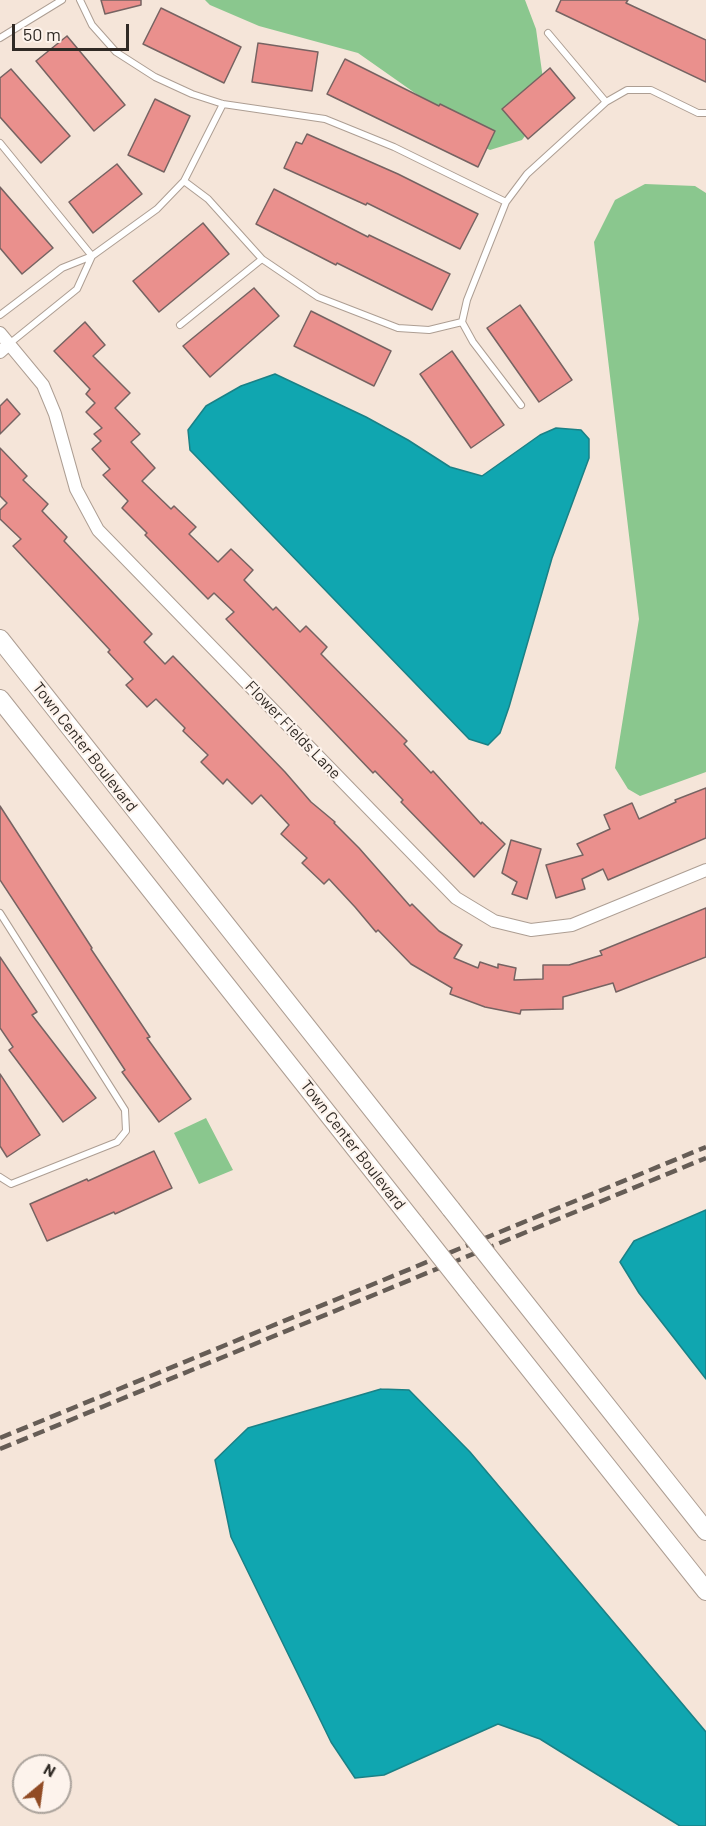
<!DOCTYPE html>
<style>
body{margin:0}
#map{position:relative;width:706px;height:1826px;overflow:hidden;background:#f5e5d9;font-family:Barlow,sans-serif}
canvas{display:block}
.north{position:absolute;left:12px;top:1754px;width:60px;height:60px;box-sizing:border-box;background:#fdf3ec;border:2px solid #aba39c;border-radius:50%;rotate:29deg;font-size:16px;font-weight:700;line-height:24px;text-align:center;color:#302a25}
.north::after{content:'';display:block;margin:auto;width:21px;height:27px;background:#914b24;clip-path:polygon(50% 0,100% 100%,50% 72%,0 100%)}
.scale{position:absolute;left:12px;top:24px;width:117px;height:27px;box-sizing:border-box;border:3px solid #302a25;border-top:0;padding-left:8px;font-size:18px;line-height:21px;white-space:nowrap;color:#302a25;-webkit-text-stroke:4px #fdf3ec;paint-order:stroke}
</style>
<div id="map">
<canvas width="706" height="1826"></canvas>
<div class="north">N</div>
<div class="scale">50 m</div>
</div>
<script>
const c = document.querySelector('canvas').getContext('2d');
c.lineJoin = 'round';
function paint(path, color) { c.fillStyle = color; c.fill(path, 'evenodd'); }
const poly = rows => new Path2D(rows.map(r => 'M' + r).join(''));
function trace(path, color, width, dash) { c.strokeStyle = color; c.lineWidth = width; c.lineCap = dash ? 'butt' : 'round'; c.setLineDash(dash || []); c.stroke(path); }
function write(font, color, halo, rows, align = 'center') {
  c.font = font + ' Barlow,sans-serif'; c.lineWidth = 4.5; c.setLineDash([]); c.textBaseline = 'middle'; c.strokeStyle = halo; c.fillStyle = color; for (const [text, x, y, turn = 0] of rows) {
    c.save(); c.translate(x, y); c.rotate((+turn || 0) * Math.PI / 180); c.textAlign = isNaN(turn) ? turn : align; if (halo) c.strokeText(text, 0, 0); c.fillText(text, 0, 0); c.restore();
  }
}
paint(poly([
 [205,0,525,0,536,29,543,79,540,116,522,140,490,150,458,135,432,105,358,53,259,26,210,5],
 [645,184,695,186,706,193,706,772,640,796,628,789,615,768,639,619,594,242,615,200],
 [206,1118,233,1170,199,1184,174,1133]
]), '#8ac78e');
const water = poly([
 [275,374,366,417,408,440,450,467,482,476,540,435,556,428,581,430,589,439,589,458,552,558,509,707,500,733,488,745,469,739,190,450,188,430,206,406,241,386,275,374],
 [706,1210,706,1379,639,1293,620,1262,634,1241,706,1210],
 [381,1389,409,1390,470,1452,706,1732,706,1826,680,1826,540,1739,498,1724,384,1775,355,1778,331,1742,231,1537,215,1460,248,1428,381,1389]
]);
paint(water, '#10a6b0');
trace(water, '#1a8186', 1.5);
const building = poly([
 [101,0,141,0,141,5,105,14,101,0],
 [561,0,628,0,626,3,706,40,706,82,556,11,561,0],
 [161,8,241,47,224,83,143,44,161,8],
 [67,36,125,105,94,131,36,61,67,36],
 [258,43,318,52,312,91,252,82,258,43],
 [345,59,439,106,440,104,495,131,478,167,327,94,345,59],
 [550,68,575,98,528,139,502,109,550,68],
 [11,69,70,136,41,163,0,117,0,78,11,69],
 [155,99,190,116,164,172,128,155,155,99],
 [307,134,398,174,478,214,460,249,367,203,366,205,284,168,296,142,302,144,307,134],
 [117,164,142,194,93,233,69,202,117,164],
 [0,187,53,248,22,274,0,248,0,187],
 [274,189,368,237,369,235,450,274,432,310,337,263,336,265,256,224,274,189],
 [203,223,229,254,159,312,133,281,203,223],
 [254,288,279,316,210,377,183,346,254,288],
 [520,305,572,380,539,402,487,328,520,305],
 [311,311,391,351,374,386,294,346,311,311],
 [85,322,105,345,93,356,130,393,115,408,140,434,131,442,155,468,142,481,171,509,174,506,196,527,189,534,218,562,231,549,253,570,244,580,273,610,276,607,300,632,306,626,327,647,321,654,407,741,404,744,431,773,433,771,481,824,482,822,505,844,474,877,401,802,403,800,375,771,373,773,226,619,234,612,214,593,208,599,145,535,147,533,122,508,128,501,103,475,110,469,92,449,101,441,94,434,102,428,86,412,95,403,86,394,90,389,54,351,85,322],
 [452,351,504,425,471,448,420,374,452,351],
 [7,399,20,414,0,434,0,406,7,399],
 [0,448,27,476,23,480,48,504,42,511,67,537,64,541,152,634,144,642,165,664,173,656,285,772,311,802,335,822,334,823,359,848,410,906,412,904,439,931,462,945,454,958,478,968,480,962,498,968,498,964,516,968,514,980,543,979,543,965,569,965,602,955,600,951,706,908,706,957,616,992,613,983,563,997,563,1009,521,1010,520,1014,485,1007,450,994,452,988,411,964,378,930,376,932,355,907,329,879,324,884,302,863,307,858,281,834,289,825,261,795,252,804,227,779,223,784,201,762,208,755,183,731,185,728,156,699,147,707,126,685,133,679,108,652,110,650,13,546,21,539,0,519,0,510,7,503,0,496,0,448],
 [706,788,706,838,608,880,603,869,582,879,585,889,556,898,546,865,583,855,577,844,610,829,604,815,632,803,639,819,676,802,675,800,706,788],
 [0,806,92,948,91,949,150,1037,147,1038,191,1099,159,1122,122,1072,125,1070,0,880,0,806],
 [511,840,541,849,527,899,512,894,517,882,502,873,511,840],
 [0,957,37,1012,32,1015,96,1098,63,1122,9,1050,13,1047,0,1028,0,957],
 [0,1074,40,1135,7,1157,0,1146,0,1074],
 [154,1151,172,1188,115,1214,114,1212,47,1241,30,1204,87,1179,88,1181,154,1151]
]);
paint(building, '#ea908d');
trace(building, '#766362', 1.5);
const lane = poly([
 [80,0,92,25,116,52,155,77,192,94,223,104,325,119,394,147,506,202],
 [548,33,606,102],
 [0,38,62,0],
 [0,143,92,256],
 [184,181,208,199,262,259,318,297,398,328,429,330,462,322],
 [0,315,62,268,92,256,157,209,184,181,223,104],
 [180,325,262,259],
 [9,344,77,289,92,256],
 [521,405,473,342,462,322,467,300,506,202,527,174,606,102,627,90,651,90,698,113,706,113],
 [0,913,125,1110,126,1131,117,1142,11,1184,0,1177]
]);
const street = poly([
 [0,333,43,385,55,414,76,489,98,530,456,898,494,921,531,930,572,925,706,870],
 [0,352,9,344]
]);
const secondary = poly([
 [0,639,451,1209],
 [0,699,415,1224],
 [503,1275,706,1531],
 [467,1290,706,1591]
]);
trace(lane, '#ad9e93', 8);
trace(street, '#ad9e93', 14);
trace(secondary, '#ad9e93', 20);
trace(lane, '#fff', 6);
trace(street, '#fff', 12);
trace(secondary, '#fff', 18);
trace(poly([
 [0,1438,706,1147],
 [0,1449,706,1158]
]), '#665d56', 4.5, [12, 6]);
const secondaryBridge = poly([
 [451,1209,503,1275],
 [415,1224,467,1290]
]);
trace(secondaryBridge, '#ad9e93', 20, []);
trace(secondaryBridge, '#fff', 18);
write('16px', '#302a25', '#fdf3ec', [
 ["Flower Fields Lane",293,730,46],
 ["Town Center Boulevard",85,747,52],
 ["Town Center Boulevard",353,1145,52]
]);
</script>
